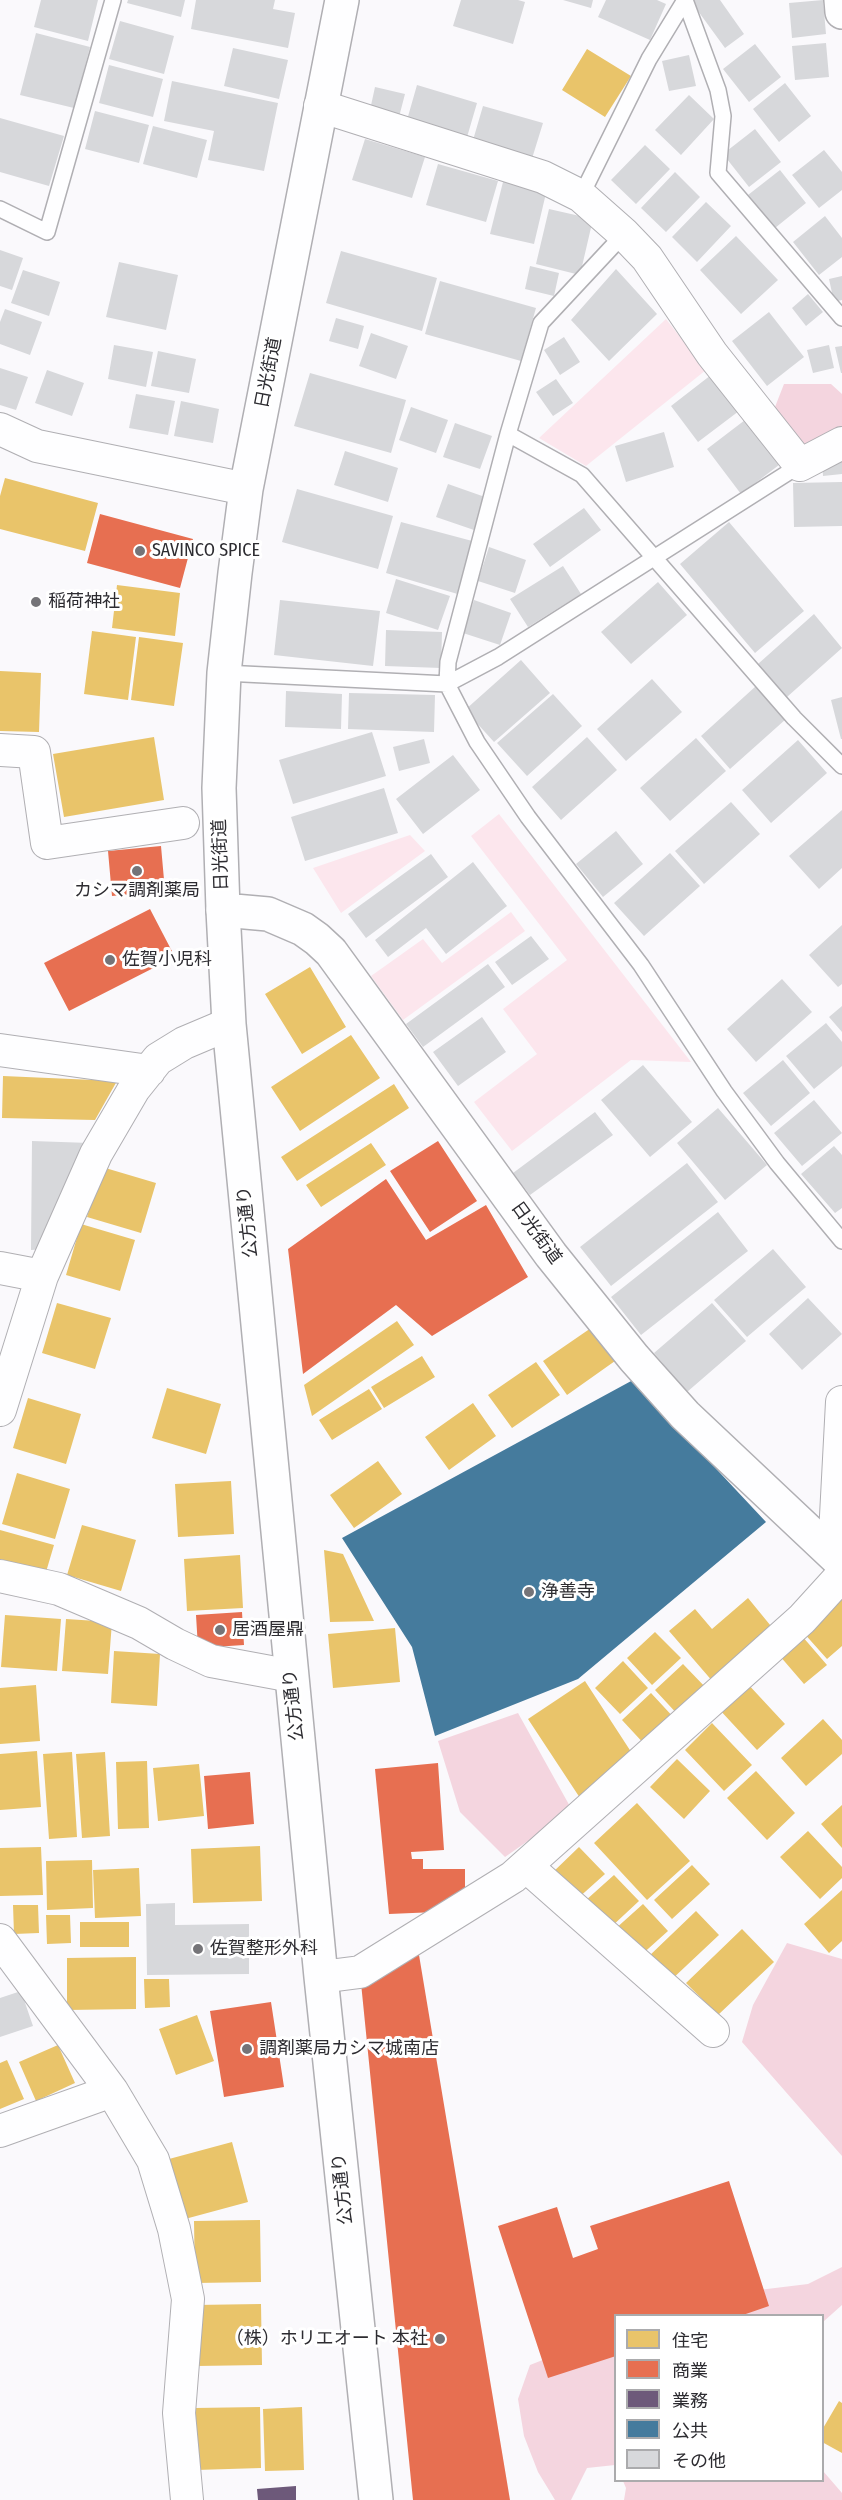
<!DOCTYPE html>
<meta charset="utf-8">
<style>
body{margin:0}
#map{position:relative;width:842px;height:2500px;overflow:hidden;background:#faf9fc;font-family:"Fira Sans Condensed","Noto Sans JP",sans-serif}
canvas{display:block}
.legend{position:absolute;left:614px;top:2314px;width:210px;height:168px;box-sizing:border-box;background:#fff;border:2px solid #ababad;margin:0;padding:8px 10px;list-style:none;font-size:18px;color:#2d2c31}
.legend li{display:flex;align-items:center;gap:12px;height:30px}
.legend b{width:30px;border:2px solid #ababad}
</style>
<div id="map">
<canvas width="842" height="2500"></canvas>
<ul class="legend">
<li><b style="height:16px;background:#e9c46a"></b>住宅</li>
<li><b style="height:16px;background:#e76f51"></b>商業</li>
<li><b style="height:16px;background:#6d597a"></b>業務</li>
<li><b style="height:16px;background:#457b9d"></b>公共</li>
<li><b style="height:16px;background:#d7d8db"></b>その他</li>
</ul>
</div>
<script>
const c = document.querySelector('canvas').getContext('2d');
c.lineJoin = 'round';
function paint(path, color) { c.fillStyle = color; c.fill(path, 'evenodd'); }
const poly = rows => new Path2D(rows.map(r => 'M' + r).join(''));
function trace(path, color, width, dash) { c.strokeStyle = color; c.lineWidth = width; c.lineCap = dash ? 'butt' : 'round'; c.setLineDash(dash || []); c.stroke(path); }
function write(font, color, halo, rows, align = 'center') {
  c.font = font + ' "Fira Sans Condensed","Noto Sans JP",sans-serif'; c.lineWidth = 6; c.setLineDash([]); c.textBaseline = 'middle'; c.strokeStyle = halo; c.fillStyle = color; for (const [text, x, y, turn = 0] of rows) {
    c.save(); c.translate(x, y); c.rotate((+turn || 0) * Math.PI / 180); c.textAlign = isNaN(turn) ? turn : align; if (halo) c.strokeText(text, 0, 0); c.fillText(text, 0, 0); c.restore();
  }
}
paint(poly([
 [666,319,706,370,586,466,539,438],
 [499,814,691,1062,631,1060,512,1151,474,1102,537,1054,503,1009,567,960,471,836],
 [410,835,425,851,341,913,313,868],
 [511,912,525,931,403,1020,371,976,423,939,442,963]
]), '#fce6ed');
paint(poly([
 [784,384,831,384,842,394,842,427,807,447,788,426,775,407],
 [518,1713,572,1810,505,1857,460,1812,438,1741],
 [787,1943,842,1959,842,2156,742,2042,753,2005],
 [842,2267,842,2305,823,2322,822,2316,621,2316,734,2293,808,2284],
 [615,2321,615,2465,587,2468,571,2500,555,2500,538,2472,524,2436,518,2399,530,2365,583,2344],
 [823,2471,842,2493,842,2500,624,2500,626,2488,623,2481,822,2480]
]), '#f4d5df');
paint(poly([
 [587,49,631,76,605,117,562,90],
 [5,478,98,503,85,551,0,529,0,496],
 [117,585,180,593,175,636,112,628],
 [92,631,136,637,128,700,84,694],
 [139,637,183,643,174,706,131,700],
 [0,671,41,673,39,732,0,731],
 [154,737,164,800,64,817,53,754],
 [310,967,346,1027,302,1054,265,994],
 [351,1035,380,1078,300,1131,271,1087],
 [3,1076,117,1081,95,1120,2,1118],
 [394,1084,409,1108,297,1181,281,1157],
 [371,1143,386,1165,321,1207,306,1185],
 [102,1167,156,1183,141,1233,87,1217],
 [81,1224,135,1240,120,1291,66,1275],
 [57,1303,111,1318,95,1369,42,1353],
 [397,1321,414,1345,312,1416,304,1385],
 [591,1328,615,1361,567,1395,543,1361],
 [422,1356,435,1377,384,1408,371,1387],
 [536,1362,560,1395,512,1428,488,1395],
 [167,1388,221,1404,206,1454,152,1438],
 [369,1389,382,1409,332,1440,319,1420],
 [28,1398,81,1414,66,1464,13,1448],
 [473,1403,496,1436,449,1470,425,1437],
 [378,1461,402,1494,354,1528,330,1495],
 [17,1473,70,1489,55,1539,2,1524],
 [231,1481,234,1534,178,1537,175,1484],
 [82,1525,136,1540,121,1591,67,1575],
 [0,1530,54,1545,46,1572,0,1559],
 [324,1550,343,1554,374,1621,330,1622],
 [240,1555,243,1608,187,1611,184,1559],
 [842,1594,842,1646,827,1659,802,1631],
 [748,1598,775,1631,714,1683,669,1631,695,1609,712,1629],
 [5,1615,61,1619,57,1671,1,1667],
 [66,1619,112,1622,108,1674,62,1671],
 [395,1628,400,1682,333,1688,328,1634],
 [655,1632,681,1658,652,1685,627,1658],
 [802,1636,827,1665,804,1684,779,1655],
 [114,1651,160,1654,157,1706,111,1703],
 [623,1661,648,1688,620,1714,595,1688],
 [683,1664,708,1690,680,1717,655,1690],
 [585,1681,637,1761,580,1798,528,1719],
 [746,1682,785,1724,757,1750,718,1708],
 [36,1685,40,1741,0,1744,0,1688],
 [651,1693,676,1720,647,1747,622,1720],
 [823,1719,842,1740,842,1754,806,1786,781,1758],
 [712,1723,752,1765,724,1791,685,1750],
 [37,1751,41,1807,0,1810,0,1754],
 [72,1752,77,1837,49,1839,43,1754],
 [105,1752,110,1836,82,1838,76,1754],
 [677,1759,710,1791,684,1819,650,1787],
 [147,1761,149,1828,118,1829,116,1762],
 [199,1764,204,1816,158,1821,153,1768],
 [756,1771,795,1813,767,1840,727,1798],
 [637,1803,690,1861,647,1900,594,1843],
 [842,1805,842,1848,821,1824],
 [808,1831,842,1867,842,1878,820,1899,780,1857],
 [260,1846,262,1901,193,1903,191,1849],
 [41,1847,43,1895,0,1896,0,1848],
 [579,1847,605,1874,576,1900,551,1874],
 [92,1860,93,1908,47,1910,46,1861],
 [692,1865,710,1884,672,1919,654,1900],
 [139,1868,141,1916,95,1918,93,1870],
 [614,1875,639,1901,610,1928,585,1901],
 [842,1890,842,1941,829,1953,804,1924],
 [643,1904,668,1931,639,1957,614,1930],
 [13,1905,38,1905,39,1933,14,1934],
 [696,1911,719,1935,669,1982,647,1958],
 [46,1915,70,1915,71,1943,47,1944],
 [80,1922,129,1922,129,1947,80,1947],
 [742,1929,774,1962,718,2015,686,1983],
 [136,1957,136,2009,67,2010,67,1958],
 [144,1979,169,1979,170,2007,145,2008],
 [197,2015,214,2061,176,2075,159,2029],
 [58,2045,75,2083,36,2101,19,2062],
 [7,2060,24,2099,0,2109,0,2063],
 [232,2142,248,2202,185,2219,169,2159],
 [260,2220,261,2282,195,2283,194,2221],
 [261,2304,262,2365,197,2366,195,2305],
 [839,2401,842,2403,842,2453,822,2442,822,2430],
 [260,2407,261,2468,196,2470,195,2408],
 [302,2407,304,2470,265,2471,263,2409]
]), '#e9c46a');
paint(poly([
 [100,514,193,539,180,588,87,563],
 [161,846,165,891,112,896,108,851],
 [150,909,175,957,69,1011,44,963],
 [438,1141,477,1201,430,1232,390,1171],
 [386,1179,426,1240,486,1205,528,1277,432,1336,396,1305,303,1374,288,1249],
 [242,1612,244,1645,198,1648,196,1615],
 [438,1763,444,1850,411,1852,412,1859,423,1859,423,1869,465,1869,465,1889,436,1912,389,1914,375,1769],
 [250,1772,254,1824,208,1829,204,1776],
 [418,1949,510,2500,413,2500,361,1983],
 [271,2002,284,2087,224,2097,210,2011],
 [729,2181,769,2306,740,2316,616,2316,616,2356,548,2378,498,2226,557,2207,573,2258,598,2249,590,2226]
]), '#e76f51');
paint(poly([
 [296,2486,296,2500,258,2500,257,2489]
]), '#6d597a');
paint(poly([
 [633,1380,766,1522,578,1679,435,1736,412,1647,342,1538]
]), '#457b9d');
paint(poly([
 [41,0,98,0,88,41,34,27],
 [128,0,185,0,181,17,127,3],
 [196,0,275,0,273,9,295,13,288,48,191,29],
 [461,0,518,0,525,2,513,44,453,26],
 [563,0,593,0,591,8],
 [606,0,657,0,666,4,650,40,598,17],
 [690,0,720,0,744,34,725,48],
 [823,0,826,34,792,38,789,3],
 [120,21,174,36,164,74,109,59],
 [36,33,90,47,74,108,20,95],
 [826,43,829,77,795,80,792,46],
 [755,44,781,77,749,102,723,69],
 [233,48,288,60,279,99,224,86],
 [689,55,696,86,669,91,662,61],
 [109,65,163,79,153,117,99,103],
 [172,81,278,103,264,171,208,160,214,131,164,121],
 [785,83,811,116,779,142,753,109],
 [417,85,477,103,465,144,405,127],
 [375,87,405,94,399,117,370,110],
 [689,95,714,119,681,155,655,130],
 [483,106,543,123,530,165,471,147],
 [95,111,149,125,139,163,85,149],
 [0,118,64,136,49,186,0,172],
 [153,126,207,140,197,178,143,164],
 [755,129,781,162,749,187,723,154],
 [365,139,425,157,412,198,352,180],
 [645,145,670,169,636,204,611,180],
 [824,150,842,172,842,190,819,208,792,175],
 [438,164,498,181,486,222,426,205],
 [780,170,806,203,775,228,748,195],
 [675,172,700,197,666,232,641,208],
 [504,178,547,189,534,244,490,234],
 [706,202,731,226,697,262,672,237],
 [549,209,593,219,580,275,536,264],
 [825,216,842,238,842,257,819,275,793,242],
 [736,236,778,280,741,314,700,270],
 [0,250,23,258,12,290,0,286],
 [341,251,437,278,422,331,326,303],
 [119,262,178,275,166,330,106,317],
 [530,266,559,273,554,296,525,289],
 [616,269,657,314,609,361,571,320],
 [23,270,60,282,49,316,11,303],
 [842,276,842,300,834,302,829,279],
 [440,281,536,308,521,361,425,334],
 [808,294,823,312,806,326,792,308],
 [5,309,42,322,30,355,0,344,0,322],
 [769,312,804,357,767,386,732,341],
 [336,318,364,326,358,349,329,341],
 [371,333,408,346,396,379,359,366],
 [564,337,580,362,560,375,544,350],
 [114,345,153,352,146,387,108,379],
 [829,345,834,368,813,373,807,350],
 [842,346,842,373,841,373,835,347],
 [158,351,196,359,189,393,151,386],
 [0,368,28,377,16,410,0,405],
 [47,370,84,383,72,416,35,403],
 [310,373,406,400,391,453,294,426],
 [711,375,739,411,698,442,671,406],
 [556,379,573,403,553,416,536,392],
 [136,394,175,401,168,435,129,428],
 [181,401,219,409,213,443,174,436],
 [411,407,448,420,436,453,399,440],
 [745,420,779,465,741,494,707,449],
 [455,423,492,436,480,469,443,457],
 [664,432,674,467,626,482,615,446],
 [345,451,398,468,388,502,334,485],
 [842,455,842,474,823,476,822,456],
 [842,482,842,526,794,527,793,483],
 [448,484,485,497,474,530,436,517],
 [297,489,393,516,378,569,282,542],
 [584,508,601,530,550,567,533,544],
 [401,522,476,542,461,595,386,573],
 [729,522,804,611,755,653,680,564],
 [489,547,526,560,515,593,478,581],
 [563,566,581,594,528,627,510,599],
 [396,579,450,596,438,630,386,613],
 [658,582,687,615,631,664,601,632],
 [280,600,380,611,373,666,274,655],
 [474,600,511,613,500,645,463,633],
 [814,614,842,648,787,697,758,664],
 [386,630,442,632,441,668,385,666],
 [521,660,550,693,494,742,465,710],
 [652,679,682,712,626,761,597,729],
 [756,686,786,719,730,769,701,736],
 [286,691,342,694,341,729,285,727],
 [349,693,435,695,434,732,348,729],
 [553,694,582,726,527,776,497,743],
 [842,697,842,739,841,739,831,700],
 [372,732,386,776,293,804,279,760],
 [587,737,617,770,561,820,532,787],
 [696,738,726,771,670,821,640,788],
 [424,739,430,763,399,771,393,747],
 [798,740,827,773,771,823,742,790],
 [453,755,480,790,423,834,396,799],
 [384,788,398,833,305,861,291,817],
 [731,802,760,834,704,884,675,851],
 [842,810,842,868,819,889,789,856],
 [616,831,643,864,603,897,576,864],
 [670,853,700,886,644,936,614,903],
 [431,854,448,877,366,938,348,914],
 [473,862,507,906,446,954,426,928,388,957,375,940],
 [842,925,842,984,838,987,809,955],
 [531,936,549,959,512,985,495,962],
 [488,964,505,987,423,1047,406,1024],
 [782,979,812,1012,756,1062,727,1029],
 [842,1006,842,1032,829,1017],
 [482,1017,506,1052,458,1086,433,1052],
 [826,1023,842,1042,842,1066,814,1089,786,1056],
 [783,1060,810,1093,771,1126,743,1093],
 [643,1065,692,1122,650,1157,601,1100],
 [814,1100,842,1133,802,1166,774,1133],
 [718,1108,767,1165,725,1200,677,1143],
 [595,1112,613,1135,530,1195,513,1173],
 [32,1141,90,1143,46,1249,31,1250],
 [834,1146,842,1155,842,1208,835,1213,801,1174],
 [687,1163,718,1202,611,1286,580,1247],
 [718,1212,748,1251,641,1335,611,1297],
 [773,1249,806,1287,747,1337,714,1300],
 [808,1298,842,1334,802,1370,769,1334],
 [712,1303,746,1341,687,1392,654,1353],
 [175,1903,175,1925,249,1924,249,1974,147,1975,146,1904],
 [21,1991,33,2026,0,2037,0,1998]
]), '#d7d8db');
const service = poly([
 [685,0,718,90,723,116,718,173,842,318],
 [581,196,649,59,685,0],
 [0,209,47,232,113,0],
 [624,234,541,323,508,434,448,662,447,684,477,742,528,817,641,965,724,1091,777,1163,842,1241],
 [508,434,582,475,794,718,842,766],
 [224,673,447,684,498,657,800,465]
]);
const minor = poly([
 [320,106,543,177,581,196,624,234,647,258,712,354,800,465,842,443],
 [0,429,37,446,246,489],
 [0,750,34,752,47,843,183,823],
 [0,1050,149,1071],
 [0,1268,42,1276],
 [0,1410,42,1276,96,1154,134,1089,158,1059,184,1043,229,1024],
 [834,1554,842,1402],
 [0,1576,59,1589,139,1623,175,1644,211,1661,292,1676],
 [526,1866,713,2031],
 [0,1940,112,2091,153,2160,174,2229,188,2299,179,2413,187,2500],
 [321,1977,360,1972,513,1877,802,1619,842,1575],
 [0,2131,112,2091]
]);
const tertiary = poly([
 [841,0,842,12],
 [223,910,229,1024,321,1977,376,2500]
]);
const secondary = poly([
 [342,0,246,489,235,573,224,673,219,788,223,910,268,914,303,929,317,939,331,952,551,1255,634,1358,685,1415,842,1563]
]);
trace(service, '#b0afb3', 18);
trace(minor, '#b0afb3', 34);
trace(tertiary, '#b0afb3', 36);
trace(secondary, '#b0afb3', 36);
trace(service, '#fefeff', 15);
trace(minor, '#fefeff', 32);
trace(tertiary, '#fefeff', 33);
trace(secondary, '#fefeff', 33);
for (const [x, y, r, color] of [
 [140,551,6,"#757478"],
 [36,602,6,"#757478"],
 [137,871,6,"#757478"],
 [110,960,6,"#757478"],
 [529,1592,6,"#757478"],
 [220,1630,6,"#757478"],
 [198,1949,6,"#757478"],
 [247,2049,6,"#757478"],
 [440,2339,6,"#757478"]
]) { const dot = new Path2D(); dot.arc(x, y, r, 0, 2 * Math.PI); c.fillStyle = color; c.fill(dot); trace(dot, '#fff', 2); }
write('18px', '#2d2c31', '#fff', [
 ["日光街道",269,373,-79],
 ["日光街道",221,855,-92],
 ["公方通り",248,1222,-96],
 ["日光街道",536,1233,54],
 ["公方通り",294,1705,-96],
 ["公方通り",343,2189,-96]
]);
write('18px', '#2d2c31', '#fff', [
 ["SAVINCO SPICE",152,551],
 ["稲荷神社",48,602],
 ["カシマ調剤薬局",137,891,"center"],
 ["佐賀小児科",122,960],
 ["浄善寺",541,1592],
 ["居酒屋鼎",232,1630],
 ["佐賀整形外科",210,1949],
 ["調剤薬局カシマ城南店",259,2049],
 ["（株）ホリエオート 本社",428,2339,"right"]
], 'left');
</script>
